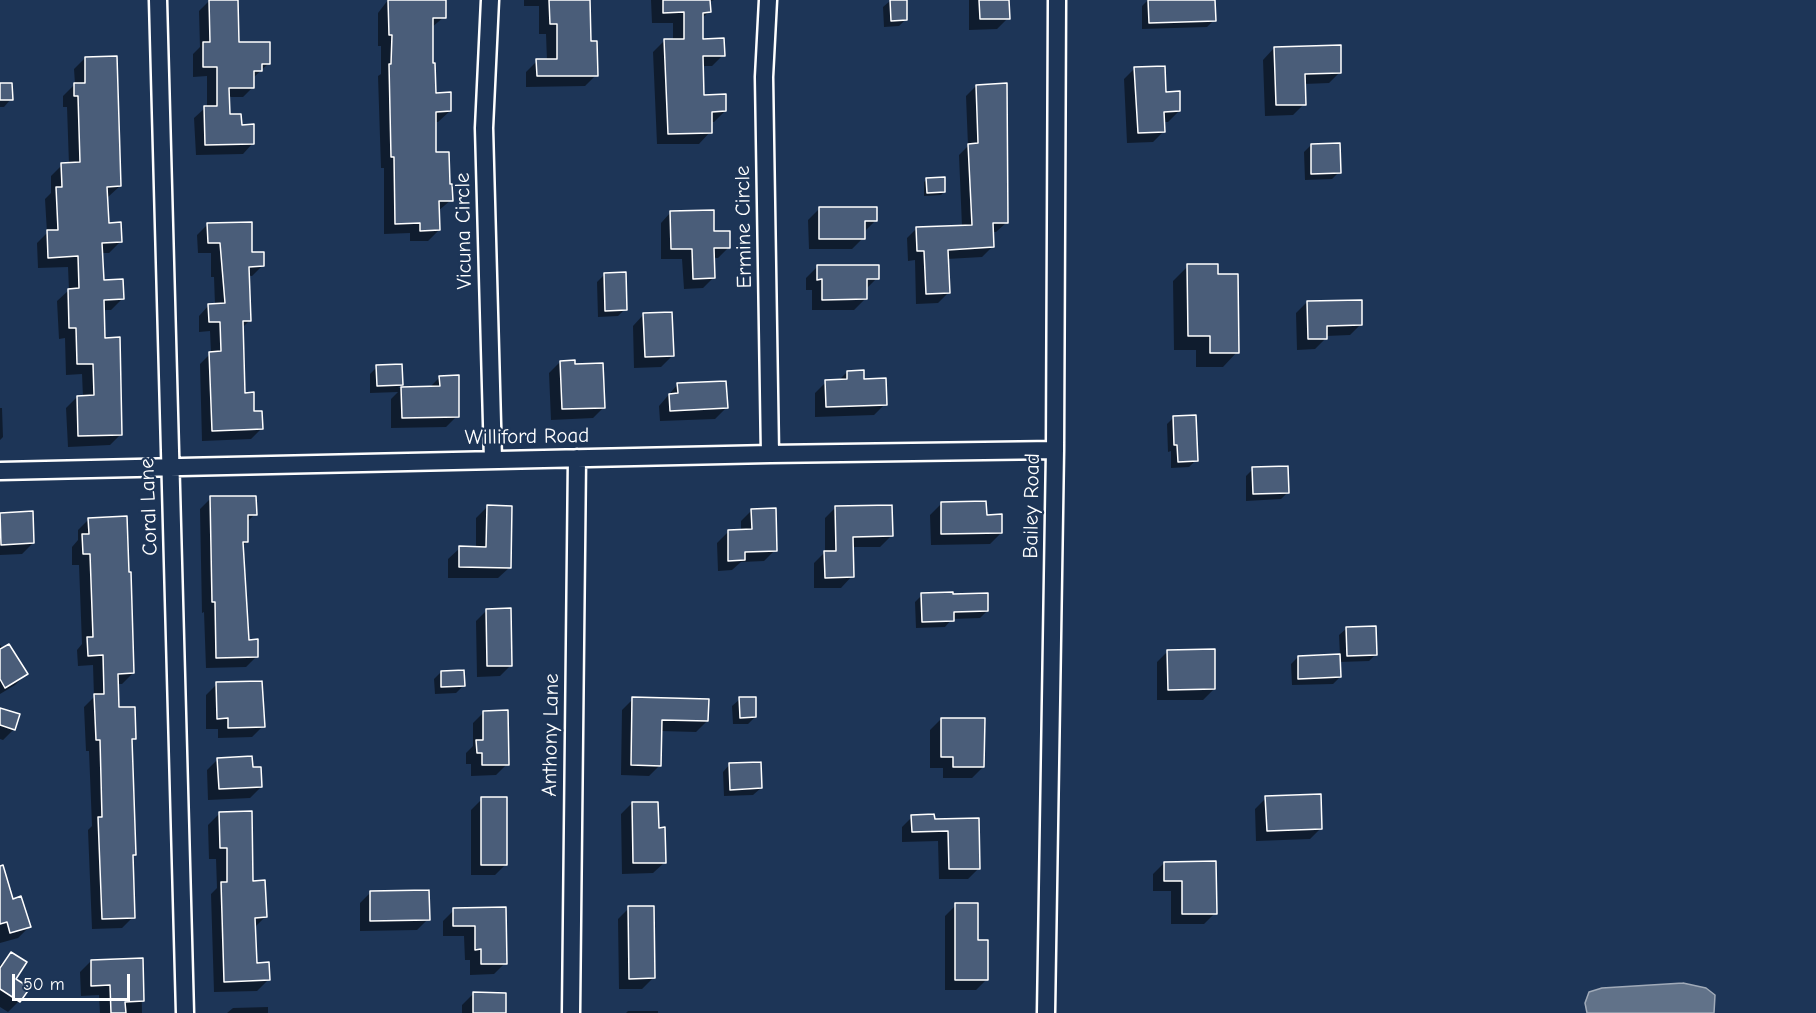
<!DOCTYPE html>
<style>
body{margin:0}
#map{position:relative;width:1816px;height:1013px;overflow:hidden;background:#1d3557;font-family:"Comic Neue",sans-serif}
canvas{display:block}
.scale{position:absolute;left:12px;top:974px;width:118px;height:27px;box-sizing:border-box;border:3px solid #fff;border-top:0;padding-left:8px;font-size:18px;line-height:21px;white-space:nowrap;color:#fff;-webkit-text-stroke:4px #1d3557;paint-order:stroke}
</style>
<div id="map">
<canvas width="1816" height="1013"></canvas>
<div class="scale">50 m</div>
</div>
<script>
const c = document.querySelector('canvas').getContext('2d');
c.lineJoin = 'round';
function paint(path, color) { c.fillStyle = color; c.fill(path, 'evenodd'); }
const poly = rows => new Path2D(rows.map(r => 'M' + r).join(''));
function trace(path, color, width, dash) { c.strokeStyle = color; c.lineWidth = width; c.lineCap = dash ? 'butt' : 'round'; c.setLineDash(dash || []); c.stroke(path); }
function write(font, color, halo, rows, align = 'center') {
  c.font = font + ' "Comic Neue",sans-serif'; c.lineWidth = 4.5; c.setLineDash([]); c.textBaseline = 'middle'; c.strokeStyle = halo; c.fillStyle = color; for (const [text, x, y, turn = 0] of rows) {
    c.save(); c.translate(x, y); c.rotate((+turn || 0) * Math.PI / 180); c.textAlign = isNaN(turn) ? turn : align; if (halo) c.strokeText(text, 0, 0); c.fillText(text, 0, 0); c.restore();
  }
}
const water = poly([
 [1683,983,1706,988,1715,995,1714,1013,1587,1013,1585,1003,1589,992,1602,988,1683,983]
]);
paint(water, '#617289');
trace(water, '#a0aab8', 1.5);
paint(poly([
 [236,0,238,44,269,63,253,78,253,87,243,97,227,97,228,116,240,126,253,143,243,154,196,155,194,118,205,108,207,108,207,76,193,77,193,54,200,47,199,11,209,1],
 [388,0,444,0,444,17,431,28,434,94,450,111,438,122,435,122,435,154,448,185,451,200,438,211,439,230,428,241,410,241,410,233,384,234,384,168,381,168,378,76,381,74,381,46,378,46,378,13],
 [524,0,590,0,590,43,596,75,585,86,526,87,526,72,537,61,547,61,546,34,539,34,539,6,524,6],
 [651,0,714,0,709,2,709,12,701,19,702,40,723,55,712,66,702,66,702,96,725,111,714,122,710,122,710,132,699,144,657,144,653,52,664,41,673,41,673,23,652,23],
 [891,0,905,0,906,19,899,26,884,27,883,7],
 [969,0,1008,0,1008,18,997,29,969,30],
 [1148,0,1213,0,1214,20,1207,27,1142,29,1142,6],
 [1274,48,1340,72,1329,83,1304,84,1304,104,1293,115,1265,116,1263,60],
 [85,58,120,186,108,197,106,197,107,224,120,242,109,253,101,253,103,282,122,299,111,310,103,310,104,339,121,434,110,445,68,447,66,408,77,397,83,397,82,374,66,375,65,338,59,339,57,301,69,290,68,267,38,268,37,243,47,233,45,199,51,193,51,176,62,165,69,165,67,107,63,107,63,96,75,84,74,69],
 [1135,68,1165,94,1179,111,1168,122,1163,122,1164,131,1153,142,1127,143,1124,79],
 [0,85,11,99,4,107,0,107],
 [976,86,1007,222,996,232,992,232,992,247,982,257,947,259,948,293,938,303,916,304,915,260,908,261,907,238,917,228,962,227,959,155,968,146,966,96],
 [1311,145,1339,172,1332,179,1305,180,1304,152],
 [927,179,944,192,941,195,924,196,924,182],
 [819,209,876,220,865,231,863,238,852,249,809,249,808,220],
 [671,212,713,233,728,248,718,258,713,258,713,278,703,288,684,289,682,259,661,259,661,223],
 [208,224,251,254,262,266,252,276,248,276,250,320,242,328,244,394,261,429,251,439,202,441,200,364,211,353,210,331,199,332,199,316,209,305,215,305,214,277,211,277,211,253,198,253,197,235],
 [1188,266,1217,276,1237,352,1223,367,1196,367,1196,350,1174,350,1173,281],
 [817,267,877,278,865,290,865,299,854,310,812,310,812,290,806,290,806,278],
 [604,275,625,309,618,316,598,317,597,282],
 [1307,302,1361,324,1350,335,1326,336,1326,338,1315,349,1297,350,1296,313],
 [644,314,672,356,661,367,634,368,633,326],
 [560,362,604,407,593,418,551,420,549,373],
 [377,367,402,385,398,388,429,388,440,377,457,416,446,427,391,428,391,399,398,392,370,393,370,374],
 [847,372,862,380,885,404,874,415,815,417,815,393,826,382,838,381],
 [678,384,726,408,715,419,660,421,659,406],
 [0,408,2,408,3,437,0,440],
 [1174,417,1196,460,1189,467,1171,468,1171,451,1168,452,1167,424],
 [1253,469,1288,492,1281,499,1246,501,1246,476],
 [211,498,255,514,246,523,247,542,242,546,247,641,257,656,246,667,206,668,204,612,202,613,200,509],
 [941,504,985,516,1001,533,990,544,931,545,930,515],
 [487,507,510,567,498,578,448,578,448,559,460,548,476,548,476,518],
 [836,507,891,536,880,547,852,547,852,576,841,588,814,588,814,563,825,552,825,518],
 [752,510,775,550,764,561,741,562,732,570,718,571,717,543,728,532,741,531,741,521],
 [31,513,33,543,22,554,0,555,0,514],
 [89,519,133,673,122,684,117,684,118,709,135,738,130,743,135,854,131,857,133,917,122,928,92,929,88,830,92,826,89,751,86,751,84,707,94,697,93,665,78,666,77,650,82,644,79,565,72,565,72,547,78,540,78,530],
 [922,595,987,611,980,618,952,619,945,627,916,628,915,602],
 [487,610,511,665,500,676,477,677,476,621],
 [1347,628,1376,654,1369,661,1339,662,1340,677,1333,684,1292,685,1291,664,1298,657,1340,656,1339,635],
 [0,645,26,674,15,685,0,694],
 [1168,651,1214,689,1203,700,1157,700,1157,662],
 [441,672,463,686,456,693,435,694,434,679],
 [217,684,263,726,252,737,218,738,218,729,206,729,206,695],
 [633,699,707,721,696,732,660,731,660,765,649,776,621,775,622,710],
 [740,699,755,717,748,724,733,724,732,706],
 [0,709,14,729,3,740,0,739],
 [484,712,507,764,496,775,471,776,471,764,466,764,466,753,473,746,473,723],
 [941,719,983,767,972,778,943,778,943,768,930,768,930,730],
 [218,759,252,769,261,787,250,798,208,800,207,770],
 [730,764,761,788,753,795,724,796,723,772],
 [1266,798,1321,828,1310,839,1256,841,1255,809],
 [482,799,506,864,495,875,471,875,471,810],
 [632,803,657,829,665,862,653,873,622,874,621,814],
 [219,814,252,882,265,917,254,928,256,964,268,980,257,991,214,992,211,894,217,888,216,859,209,859,208,825],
 [912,817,933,820,978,819,979,868,968,879,939,879,938,841,902,842,902,827],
 [1164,863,1215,913,1204,924,1171,924,1171,891,1153,891,1153,874],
 [0,883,29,927,18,938,0,943],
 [371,892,428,919,417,930,360,931,360,903],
 [956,905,977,941,987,979,976,990,945,990,945,916],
 [629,908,653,978,642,989,619,989,618,919],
 [504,909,505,963,494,974,470,975,470,960,465,960,464,936,443,936,443,921,454,910],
 [11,954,14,979,19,1001,8,1012,0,1007,0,965],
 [141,959,142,1013,100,1013,99,995,81,996,80,972,91,961],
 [473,994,505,1013,462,1013,462,1005],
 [268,1007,268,1013,227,1013,233,1008],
 [628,1011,658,1011,658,1013,626,1013]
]), '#0007');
const building = poly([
 [209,0,238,0,239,42,270,42,270,64,262,64,262,71,254,71,254,88,229,88,230,114,241,114,242,125,254,124,254,144,205,145,204,106,217,106,217,67,203,67,203,42,210,42,209,0],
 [388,0,446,0,446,18,433,18,433,63,435,63,436,93,451,92,451,111,436,112,436,152,449,152,450,184,452,184,453,201,439,201,440,230,420,231,420,223,395,224,394,157,391,157,389,64,391,64,392,35,389,35,388,0],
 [549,0,590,0,591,41,597,41,598,76,537,76,536,59,557,59,557,24,550,24,549,0],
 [663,0,710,0,711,12,703,13,703,39,724,38,725,56,703,56,704,95,726,94,726,111,712,112,712,133,668,134,664,39,684,39,684,12,663,13,663,0],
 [890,0,907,0,907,20,891,21,890,0],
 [979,0,1009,0,1010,19,980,19,979,0],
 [1148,0,1215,0,1216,21,1149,23,1148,0],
 [1341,45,1341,73,1305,74,1306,105,1276,105,1274,47,1341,45],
 [117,56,121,186,107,187,109,223,121,222,122,242,102,243,104,280,123,279,124,299,104,300,105,338,120,337,122,435,78,436,77,396,94,395,93,364,77,364,76,328,69,328,68,289,79,288,78,256,48,258,47,230,58,230,56,187,62,187,61,163,80,162,78,96,74,96,74,83,85,83,85,57,117,56],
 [1165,66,1166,92,1180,91,1180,111,1164,112,1165,132,1138,133,1134,67,1165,66],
 [0,83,12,83,13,100,0,100,0,83],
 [1007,83,1008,223,993,223,994,247,948,250,950,293,926,294,924,251,917,251,916,227,972,225,968,144,978,143,976,85,1007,83],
 [1340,143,1341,173,1311,174,1311,144,1340,143],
 [945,177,945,192,927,193,926,178,945,177],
 [819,207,877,207,877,221,865,221,865,239,819,239,819,207],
 [714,210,714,231,730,231,730,248,714,248,715,278,693,279,692,249,671,249,670,211,714,210],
 [252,222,252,252,264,252,264,266,249,267,251,321,243,321,245,393,254,392,254,411,262,411,263,429,212,431,209,352,221,351,220,322,209,322,208,304,225,303,220,243,208,243,207,223,252,222],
 [1187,264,1218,264,1218,274,1238,274,1239,353,1210,353,1210,336,1188,336,1187,264],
 [817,265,879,265,879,279,867,279,867,299,822,300,822,279,817,280,817,265],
 [626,272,627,310,605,311,604,273,626,272],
 [1362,300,1362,325,1327,326,1327,339,1308,339,1307,301,1362,300],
 [672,312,674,356,645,357,643,313,672,312],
 [575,360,575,364,603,363,605,408,562,409,560,361,575,360],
 [402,364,403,385,377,386,376,365,402,364],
 [864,370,864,379,886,378,887,405,826,407,825,380,847,379,847,371,864,370],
 [459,375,459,417,402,418,401,387,440,386,439,376,459,375],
 [726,381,728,408,670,411,669,394,678,393,677,383,726,381],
 [1196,415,1198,461,1178,462,1177,445,1174,445,1173,416,1196,415],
 [1288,466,1289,493,1253,494,1252,467,1288,466],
 [210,496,256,496,257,515,248,515,248,542,243,542,249,640,258,639,258,657,216,658,215,602,212,602,210,496],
 [986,501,987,515,1002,514,1002,533,941,534,941,502,986,501],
 [487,505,512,506,511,568,459,567,459,546,486,547,487,505],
 [892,505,893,536,853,537,854,577,825,578,824,551,836,551,835,506,892,505],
 [776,508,777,551,745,552,745,560,728,561,728,530,752,529,751,509,776,508],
 [33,511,34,543,1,545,0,513,33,511],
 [127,516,129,572,131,572,134,673,118,674,119,707,135,707,136,739,132,739,136,855,133,855,135,918,102,919,98,817,102,817,100,740,96,740,94,694,104,694,103,655,88,656,87,637,93,637,90,554,83,554,82,534,89,534,88,518,127,516],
 [953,592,953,594,988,593,988,611,954,612,954,621,922,622,921,593,953,592],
 [511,608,512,666,487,666,486,609,511,608],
 [1376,626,1377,655,1347,656,1346,627,1376,626],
 [9,644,28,674,5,688,0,679,0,649,9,644],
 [1215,649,1215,689,1168,690,1167,650,1215,649],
 [1340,654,1341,677,1298,679,1298,656,1340,654],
 [464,670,465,686,441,687,441,671,464,670],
 [262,681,265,727,228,728,228,718,217,719,216,682,262,681],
 [632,697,709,699,708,721,662,720,661,766,631,765,632,697],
 [739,697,756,697,756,717,740,718,739,697],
 [0,708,20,714,15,730,0,725,0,708],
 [508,710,509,765,482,765,482,753,477,753,476,740,483,740,483,711,508,710],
 [941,718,985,718,984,767,953,767,953,757,941,757,941,718],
 [252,756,253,767,261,767,262,787,219,789,217,758,252,756],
 [761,762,762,788,730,790,729,763,761,762],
 [1321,794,1322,829,1267,831,1265,796,1321,794],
 [481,797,507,797,507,865,481,865,481,797],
 [632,802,658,802,659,828,665,827,666,863,633,863,632,802],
 [252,811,253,881,265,880,267,917,255,918,257,963,269,962,270,980,224,982,221,882,227,882,227,848,220,848,219,812,252,811],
 [934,814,935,819,979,818,980,869,949,869,948,831,912,832,911,815,934,814],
 [1216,861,1217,914,1182,914,1182,881,1164,881,1164,862,1216,861],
 [3,865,13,899,21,896,31,927,10,933,7,922,0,924,0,866,3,865],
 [429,890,430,920,370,921,370,891,429,890],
 [955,903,978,903,978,940,988,940,988,980,955,980,955,903],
 [628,906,654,906,655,978,629,979,628,906],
 [506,907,507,964,481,964,481,949,475,950,475,926,453,926,453,908,506,907],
 [11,952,27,962,16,979,30,988,20,1002,0,989,0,968,11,952],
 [143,958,144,1001,125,1002,126,1013,111,1013,110,985,91,986,91,960,143,958],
 [473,992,506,993,506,1013,473,1013,473,992]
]);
paint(building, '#4a5d79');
trace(building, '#fff', 1.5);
const minor = poly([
 [158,0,185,1013],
 [490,0,484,128,493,460],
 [768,0,764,77,770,454],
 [0,471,770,454,1055,450],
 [571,1013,577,458],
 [1046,1013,1055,450,1057,0]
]);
trace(minor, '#fff', 21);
trace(minor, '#1d3557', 16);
write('21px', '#fff', '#1d3557', [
 ["Ermine Circle",744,227,-91],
 ["Vicuna Circle",464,231,-91],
 ["Williford Road",527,437,-1],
 ["Bailey Road",1032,506,-89],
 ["Coral Lane",149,507,-92],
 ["Anthony Lane",551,735,-89]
]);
</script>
